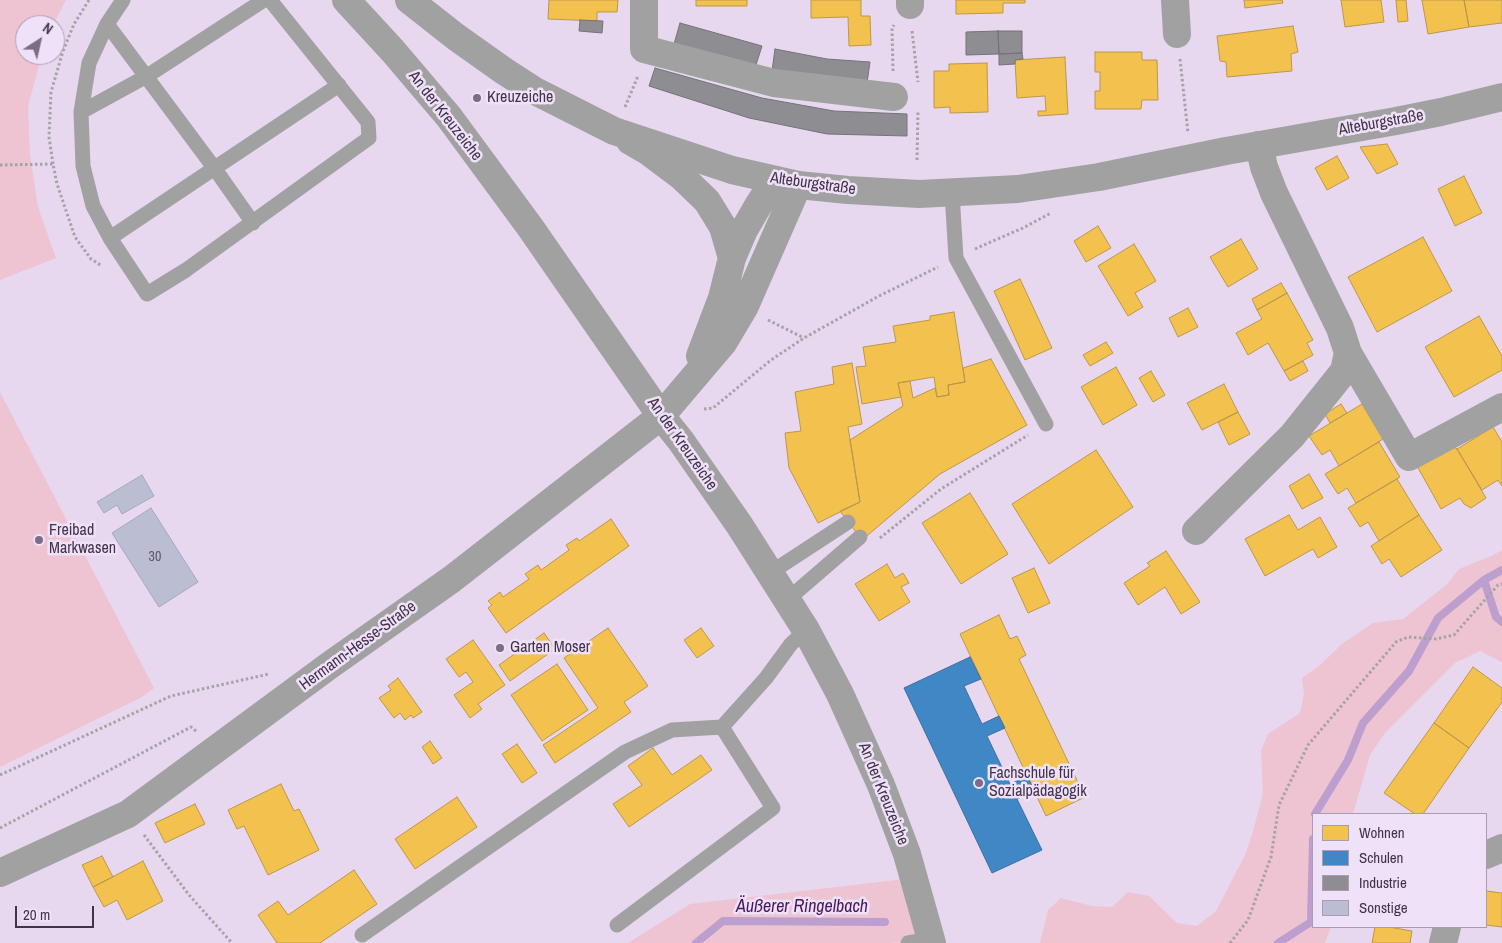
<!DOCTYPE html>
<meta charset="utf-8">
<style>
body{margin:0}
#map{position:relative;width:1502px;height:943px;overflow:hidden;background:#e7d8f0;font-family:"Archivo Narrow",sans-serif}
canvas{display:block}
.legend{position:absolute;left:1312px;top:813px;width:175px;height:115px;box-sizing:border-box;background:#efe1f8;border:1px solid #a99bb2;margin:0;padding:6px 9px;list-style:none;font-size:15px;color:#41334a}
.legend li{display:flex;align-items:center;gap:10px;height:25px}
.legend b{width:25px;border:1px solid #a99bb2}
.north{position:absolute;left:15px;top:15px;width:50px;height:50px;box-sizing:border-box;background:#efe1f8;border:1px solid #a99bb2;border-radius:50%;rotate:35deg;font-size:14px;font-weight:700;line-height:20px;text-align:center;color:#41334a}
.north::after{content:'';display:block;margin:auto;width:18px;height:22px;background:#7b6d84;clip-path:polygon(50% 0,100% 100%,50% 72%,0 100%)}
.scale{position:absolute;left:15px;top:906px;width:79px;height:22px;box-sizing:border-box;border:2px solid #41334a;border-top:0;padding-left:6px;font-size:15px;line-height:18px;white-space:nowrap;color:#41334a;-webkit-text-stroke:4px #efe1f8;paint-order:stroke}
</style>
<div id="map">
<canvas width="1502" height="943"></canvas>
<ul class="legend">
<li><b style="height:14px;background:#f2c14e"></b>Wohnen</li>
<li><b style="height:14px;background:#3f88c5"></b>Schulen</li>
<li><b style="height:14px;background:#8d8d92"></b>Industrie</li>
<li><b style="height:14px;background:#bbbdd2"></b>Sonstige</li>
</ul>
<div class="north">N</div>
<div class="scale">20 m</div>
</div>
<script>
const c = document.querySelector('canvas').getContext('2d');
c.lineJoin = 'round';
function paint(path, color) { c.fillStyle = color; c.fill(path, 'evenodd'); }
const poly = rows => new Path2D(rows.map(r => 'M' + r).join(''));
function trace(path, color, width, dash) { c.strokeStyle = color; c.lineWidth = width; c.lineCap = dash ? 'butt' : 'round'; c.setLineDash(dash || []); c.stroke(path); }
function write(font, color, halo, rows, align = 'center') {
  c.font = font + ' "Archivo Narrow",sans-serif'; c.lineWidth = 5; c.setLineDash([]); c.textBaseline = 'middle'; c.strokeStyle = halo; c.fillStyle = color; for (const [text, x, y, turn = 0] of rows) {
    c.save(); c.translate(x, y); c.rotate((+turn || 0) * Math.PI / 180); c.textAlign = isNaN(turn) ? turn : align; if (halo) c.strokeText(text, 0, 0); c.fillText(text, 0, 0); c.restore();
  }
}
paint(poly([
 [0,0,66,0,53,25,25,25,25,55,42,55,28,106,30,154,38,207,56,258,0,280],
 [0,392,154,688,142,697,0,767],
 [1502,550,1502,662,1480,651,1455,663,1385,733,1370,755,1353,814,1313,814,1313,927,1331,927,1325,943,1040,943,1048,910,1061,898,1092,906,1112,907,1128,892,1149,896,1177,923,1197,926,1216,911,1246,853,1253,831,1263,794,1261,751,1268,734,1300,713,1304,694,1302,678,1319,666,1343,643,1373,623,1403,619,1446,585,1459,569,1491,556],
 [905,879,920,940,890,943,628,943,690,904]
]), '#eec4d2');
const homes = poly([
 [549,0,618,0,617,12,597,12,597,21,548,19,549,0],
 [696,0,747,0,747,6,696,6,696,0],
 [811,0,861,0,861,16,870,16,871,45,849,46,848,17,811,18,811,0],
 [956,0,1025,0,1025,3,1003,3,1003,13,956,14,956,0],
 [1244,0,1282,0,1283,3,1245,8,1244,0],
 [1341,0,1381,0,1384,22,1345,27,1341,0],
 [1396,0,1406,0,1408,21,1398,22,1396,0],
 [1422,0,1464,0,1469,27,1428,34,1422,0],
 [1464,0,1502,0,1502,23,1469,27,1464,0],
 [1293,26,1298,52,1291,54,1292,71,1227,77,1226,62,1220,61,1217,36,1293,26],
 [1095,52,1142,52,1142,60,1157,60,1158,100,1142,100,1141,109,1095,109,1095,91,1100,91,1100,72,1095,72,1095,52],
 [1065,57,1068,114,1038,116,1038,111,1046,111,1045,96,1017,98,1015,60,1065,57],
 [987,63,988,112,950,113,950,107,934,108,934,71,949,71,949,64,987,63],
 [1387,144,1398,164,1377,174,1360,147,1387,144],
 [1337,156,1349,178,1327,190,1315,168,1337,156],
 [1464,176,1482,213,1455,226,1438,189,1464,176],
 [1098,226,1111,248,1086,262,1074,241,1098,226],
 [1423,237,1452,291,1377,332,1348,277,1423,237],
 [1241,239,1258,269,1228,287,1210,257,1241,239],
 [1134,244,1156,281,1135,293,1143,307,1128,316,1098,266,1134,244],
 [1020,279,1052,348,1025,360,994,291,1020,279],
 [1281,283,1287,293,1257,310,1252,299,1281,283],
 [1287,293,1313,340,1307,343,1313,355,1284,371,1268,343,1248,355,1236,333,1262,319,1257,310,1287,293],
 [1188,308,1198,327,1178,337,1169,318,1188,308],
 [954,312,965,382,948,385,949,395,937,397,934,377,898,383,901,397,862,404,856,367,866,366,863,347,896,342,893,326,930,320,930,316,954,312],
 [1479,316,1502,356,1502,370,1454,397,1425,347,1479,316],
 [1106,342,1113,353,1090,366,1083,355,1106,342],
 [991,359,1027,425,940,474,862,540,840,511,860,502,850,440,903,406,898,383,910,381,913,398,935,388,937,397,949,395,948,385,965,382,963,368,991,359],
 [1303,361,1308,371,1290,381,1284,371,1303,361],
 [852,363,862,424,848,427,860,502,818,523,789,468,785,433,801,431,795,392,834,384,832,367,852,363],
 [1116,367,1137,405,1103,425,1081,387,1116,367],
 [1151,371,1165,395,1153,402,1139,378,1151,371],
 [1224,384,1238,412,1202,430,1187,403,1224,384],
 [1341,404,1347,413,1330,423,1325,414,1341,404],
 [1362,404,1383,439,1339,466,1330,450,1322,455,1309,436,1362,404],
 [1238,412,1250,434,1229,445,1218,422,1238,412],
 [1493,427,1502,442,1502,486,1498,480,1482,490,1457,449,1493,427],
 [1379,442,1400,477,1356,503,1347,488,1338,494,1325,474,1379,442],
 [1453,446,1457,449,1486,498,1471,508,1464,504,1460,498,1441,509,1417,466,1453,446],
 [1096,450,1133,507,1049,564,1012,504,1096,450],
 [1309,474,1323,498,1302,509,1289,486,1309,474],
 [1397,479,1419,515,1379,541,1368,522,1360,527,1348,508,1397,479],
 [970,493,1008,554,961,584,922,523,970,493],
 [1289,515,1298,530,1320,517,1337,547,1318,558,1313,549,1265,576,1245,539,1289,515],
 [1419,515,1442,550,1401,577,1389,559,1382,564,1371,546,1419,515],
 [611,519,629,546,506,633,488,608,492,605,488,601,500,592,503,597,529,579,525,574,538,565,541,570,569,550,566,545,577,538,579,541,611,519],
 [1166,551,1200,602,1181,614,1165,587,1138,605,1124,583,1150,566,1147,563,1166,551],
 [887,564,895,578,903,573,909,583,901,587,910,602,879,621,855,584,887,564],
 [1034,568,1050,603,1028,613,1012,578,1034,568],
 [999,615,1010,639,1017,636,1026,655,1019,659,1085,797,1046,816,960,634,999,615],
 [608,628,648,686,624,702,631,712,555,763,543,745,598,708,564,658,608,628],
 [701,628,714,646,697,658,684,640,701,628],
 [544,633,555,649,510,681,499,665,544,633],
 [473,640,505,685,478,704,482,709,470,718,454,695,473,682,466,672,459,677,446,659,473,640],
 [557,664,588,710,542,741,511,695,557,664],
 [1473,667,1502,688,1502,702,1469,748,1434,723,1473,667],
 [398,678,422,712,413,718,411,715,405,720,400,713,394,718,379,698,391,690,388,686,398,678],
 [1434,723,1469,748,1423,814,1415,814,1384,793,1434,723],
 [430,741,442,758,433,764,422,747,430,741],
 [517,744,537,773,522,783,502,754,517,744],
 [653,748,672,775,701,755,712,770,629,827,613,804,642,785,628,766,653,748],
 [281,784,294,811,299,809,319,850,268,875,244,826,237,829,228,810,281,784],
 [457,797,477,827,415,869,395,839,457,797],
 [195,804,205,824,165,843,155,823,195,804],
 [102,856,113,877,93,887,82,865,102,856],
 [143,861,163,901,127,920,117,900,104,907,93,887,143,861],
 [354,870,377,904,320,943,277,943,258,915,278,901,288,915,354,870],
 [1486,891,1502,893,1502,927,1486,925,1486,891],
 [1375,927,1389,927,1412,931,1410,943,1372,943,1375,927]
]);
paint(homes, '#f2c14e');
trace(homes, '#bd964d', 1);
const schools = poly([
 [970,657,981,679,964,686,982,724,999,716,1005,728,987,736,1010,784,1027,776,1034,790,1017,799,1042,850,992,873,904,688,970,657]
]);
paint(schools, '#3f88c5');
trace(schools, '#406ea0', 1);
const industry = poly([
 [580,20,603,21,602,33,579,31,580,20],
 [680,23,762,46,755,68,674,44,680,23],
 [998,31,999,54,966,55,966,32,998,31],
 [998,31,1022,31,1022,53,999,54,998,31],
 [775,49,827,59,870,62,867,83,772,71,775,49],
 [1022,53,1023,59,1015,60,1015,64,999,65,999,54,1022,53],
 [655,68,762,98,834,111,907,114,907,136,827,134,749,118,649,86,655,68]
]);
paint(industry, '#8d8d92');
trace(industry, '#76727c', 1);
trace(poly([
 [1484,580,1496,617,1502,622],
 [1315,814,1348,760,1363,723,1409,671,1438,618,1484,580,1502,570],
 [696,943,723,921,885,922],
 [1278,943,1311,922,1313,839]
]), '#bc9fce', 8);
const building = poly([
 [142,475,154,496,122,514,117,505,104,513,97,502,142,475],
 [151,508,198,582,159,607,112,533,151,508]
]);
paint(building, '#bbbdd2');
trace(building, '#a6a8bb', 1);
trace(poly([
 [912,31,918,82],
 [1180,59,1188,133],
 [893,71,892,28,894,25],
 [625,107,638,76],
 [917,160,918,110],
 [53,164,49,137,51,92,63,51,74,24,89,0],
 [0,165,53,164,57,184,75,237,91,259,102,266],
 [975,249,1023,228,1051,213],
 [768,320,804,338],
 [704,409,713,408,771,360,804,338,879,296,938,267],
 [880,538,941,489,1028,435],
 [0,775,171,696,269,674],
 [0,828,191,727,196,731],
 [144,835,189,895,232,943],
 [1230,943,1248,920,1271,857,1279,805,1308,745,1396,642,1408,637,1436,639,1454,635,1498,585,1502,584]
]), '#a6a3a7', 3, [2.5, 2.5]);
trace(poly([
 [123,0,107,24,89,63,81,112,83,166,93,206,110,238,147,294,186,270,369,138,368,122,270,0],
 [107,24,215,169,253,223],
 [81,112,147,76,264,0],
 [952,193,956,258,1046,424],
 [110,238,339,85],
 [770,573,848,522],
 [787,600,860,537],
 [617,925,773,808,722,727],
 [362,935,625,752,672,730,722,727,766,678,791,644,806,630],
 [908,943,931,939]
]), '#a2a1a2', 15);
trace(poly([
 [346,0,393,51,449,117,530,227,661,416,681,441,740,526,806,630,840,694,881,785,907,854,932,943],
 [644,0,644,49,774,83,894,97],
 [1175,0,1177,34],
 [910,5,910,0],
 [630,141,649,152,681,176,707,201,723,227,732,258],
 [1259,145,1264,167,1274,193,1340,328,1348,353,1409,457,1502,407],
 [700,356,722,298,732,258,744,230,759,204,775,180],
 [1196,531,1292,436,1344,371,1348,353],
 [1486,855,1502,848],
 [0,873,128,814,330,665,452,579,661,416,723,343,745,306,798,185],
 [1443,943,1447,927]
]), '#a2a1a2', 28);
trace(poly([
 [409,0,456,37,504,71,535,91,614,131,732,170,798,185,848,190,919,194,1018,189,1099,177,1226,151,1396,121,1441,112,1502,97]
]), '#a2a1a2', 28);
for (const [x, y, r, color] of [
 [477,98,5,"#7b6d84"],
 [39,540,5,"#7b6d84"],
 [500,648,5,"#7b6d84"],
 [979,783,5,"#7b6d84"]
]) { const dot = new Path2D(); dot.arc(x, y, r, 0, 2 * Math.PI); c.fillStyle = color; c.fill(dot); trace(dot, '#efe1f8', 2); }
write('14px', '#60566c', null, [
 ["30",155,557]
]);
write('16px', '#41334a', '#efe1f8', [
 ["Kreuzeiche",487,98],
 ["Freibad",49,531],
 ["Markwasen",49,549],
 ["Garten Moser",510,648],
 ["Fachschule für",989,774],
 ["Sozialpädagogik",989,792]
], 'left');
write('16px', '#41334a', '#efe1f8', [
 ["An der Kreuzeiche",445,116,52],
 ["Alteburgstraße",1381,123,-10],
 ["Alteburgstraße",813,184,8],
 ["An der Kreuzeiche",682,444,55],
 ["Hermann-Hesse-Straße",358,646,-36],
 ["An der Kreuzeiche",883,794,68]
]);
write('italic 18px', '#47195e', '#efe1f8', [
 ["Äußerer Ringelbach",802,907]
]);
</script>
